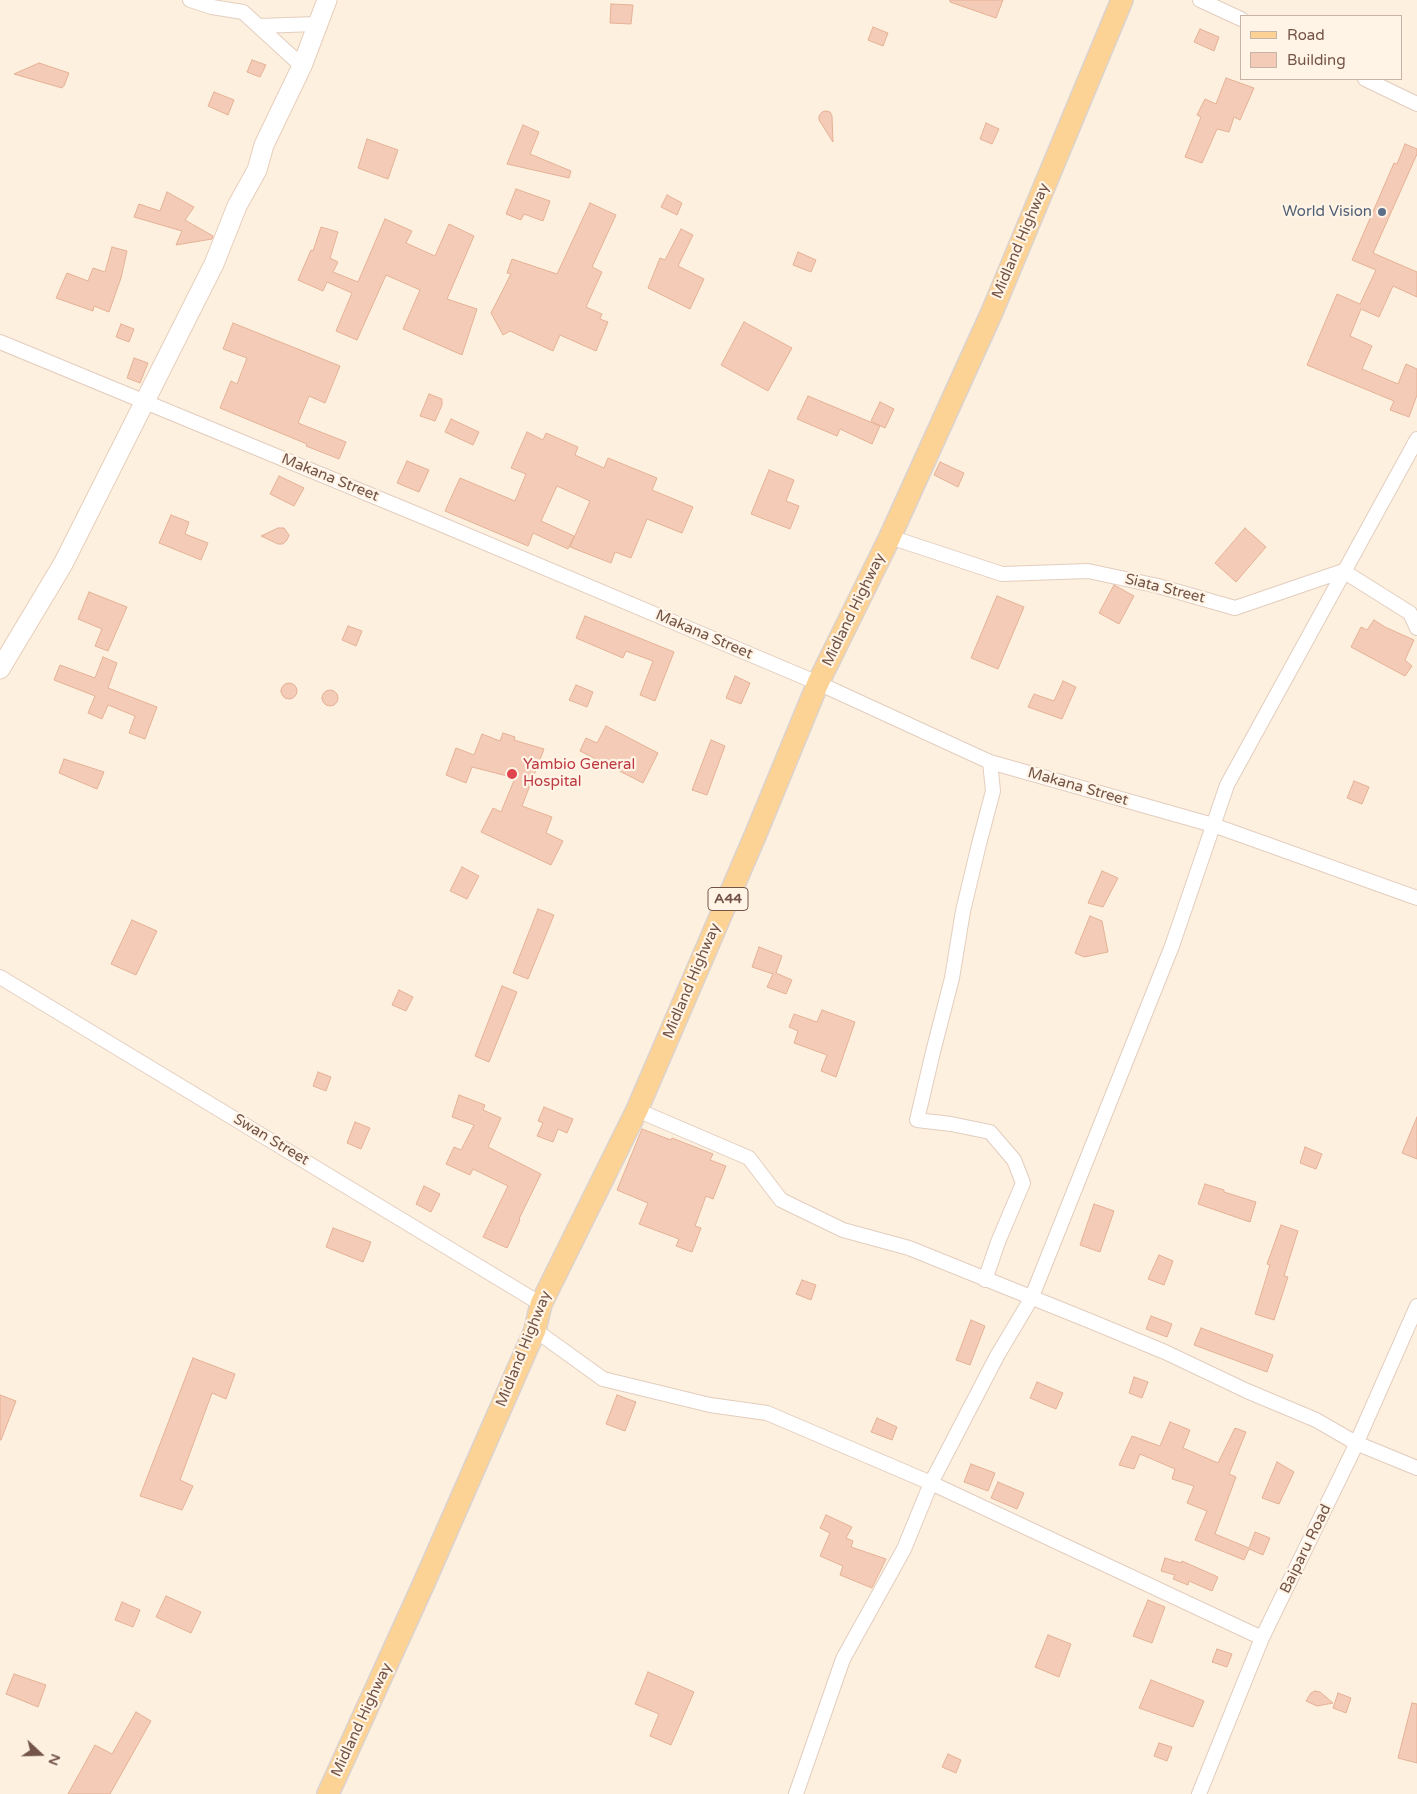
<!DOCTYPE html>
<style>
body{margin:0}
#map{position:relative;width:1417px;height:1794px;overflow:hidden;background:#fdf0df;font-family:"Varela Round",sans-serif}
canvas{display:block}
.legend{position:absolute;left:1240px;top:15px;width:162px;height:65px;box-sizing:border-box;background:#fff4e6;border:1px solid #c7b4a6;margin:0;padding:6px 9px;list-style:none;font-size:15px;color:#735447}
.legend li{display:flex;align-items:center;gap:10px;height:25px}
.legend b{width:25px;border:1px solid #c7b4a6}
.north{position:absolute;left:15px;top:1729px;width:50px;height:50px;-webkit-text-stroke:4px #fff4e6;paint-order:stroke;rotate:111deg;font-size:14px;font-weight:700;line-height:20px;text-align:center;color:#735447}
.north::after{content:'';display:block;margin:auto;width:18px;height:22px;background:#735447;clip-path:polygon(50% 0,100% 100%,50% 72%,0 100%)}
</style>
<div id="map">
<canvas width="1417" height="1794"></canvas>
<ul class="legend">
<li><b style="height:6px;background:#fdd295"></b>Road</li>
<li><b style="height:14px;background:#f3cbb6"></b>Building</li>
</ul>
<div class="north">N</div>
</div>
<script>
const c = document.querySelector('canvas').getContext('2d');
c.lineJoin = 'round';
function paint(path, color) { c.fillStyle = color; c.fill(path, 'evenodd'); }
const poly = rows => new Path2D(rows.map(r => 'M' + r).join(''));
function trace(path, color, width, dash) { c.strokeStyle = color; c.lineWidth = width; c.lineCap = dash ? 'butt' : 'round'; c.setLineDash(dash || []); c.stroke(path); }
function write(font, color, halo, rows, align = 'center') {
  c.font = font + ' "Varela Round",sans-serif'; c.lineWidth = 4.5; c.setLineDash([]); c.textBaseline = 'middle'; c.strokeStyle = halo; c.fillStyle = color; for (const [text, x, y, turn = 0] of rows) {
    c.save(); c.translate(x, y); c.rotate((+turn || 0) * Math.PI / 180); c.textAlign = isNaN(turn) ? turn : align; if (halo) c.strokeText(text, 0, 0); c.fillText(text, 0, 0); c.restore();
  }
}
const building = poly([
 [950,0,1003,0,996,18,950,2,950,0],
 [611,4,633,5,631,24,610,23,611,4],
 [873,27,888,33,883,46,868,40,873,27],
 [1200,29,1219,37,1214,51,1194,42,1200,29],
 [252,60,266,65,260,77,247,72,252,60],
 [39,63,69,73,64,86,63,86,62,88,14,74,39,63],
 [1226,78,1254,88,1240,120,1234,117,1229,132,1217,129,1202,163,1185,157,1201,117,1197,115,1205,99,1216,104,1226,78],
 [214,92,234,100,228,115,208,106,214,92],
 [826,111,830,112,832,116,833,142,819,120,819,116,822,112,826,111],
 [986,123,999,129,992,144,980,139,986,123],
 [523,125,539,132,530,154,571,171,569,178,507,164,523,125],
 [367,139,398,150,388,179,358,168,367,139],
 [1405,144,1417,149,1417,154,1373,253,1417,272,1417,297,1393,286,1379,317,1361,309,1350,336,1372,346,1362,369,1398,384,1406,364,1417,369,1417,395,1409,417,1390,410,1394,401,1307,365,1337,294,1360,304,1376,270,1352,260,1394,163,1397,164,1405,144],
 [516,189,550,201,543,221,524,214,521,220,506,214,516,189],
 [167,192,194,207,185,220,213,236,212,239,176,245,182,231,134,217,139,204,160,211,167,192],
 [667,195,682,203,677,215,661,207,667,195],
 [590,203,616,215,592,267,602,272,586,307,602,314,600,319,608,322,596,351,560,335,553,351,510,331,503,335,491,313,511,274,507,273,512,259,557,274,590,203],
 [385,219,412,231,406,243,435,256,449,224,474,236,447,299,477,309,462,355,403,329,420,290,386,275,357,340,336,331,352,293,327,282,323,291,298,280,311,250,313,251,321,227,338,232,330,258,338,262,333,272,358,282,385,219],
 [681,229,693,235,678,266,704,279,690,309,648,288,660,258,665,260,681,229],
 [112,247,127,251,121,278,109,312,94,306,93,311,56,298,67,273,88,281,93,268,105,272,112,247],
 [798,252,816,260,811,272,793,265,798,252],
 [744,322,792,348,768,391,721,365,744,322],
 [233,323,340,366,325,403,309,396,298,423,346,442,339,459,306,446,307,444,220,408,231,381,237,384,247,358,223,349,233,323],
 [121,324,134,329,129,342,116,337,121,324],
 [134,358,148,363,140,383,127,378,134,358],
 [429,394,442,399,442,405,435,421,420,416,429,394],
 [808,396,880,426,872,444,840,429,837,436,797,419,808,396],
 [880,402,894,409,885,428,871,421,880,402],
 [451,419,479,432,473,445,445,432,451,419],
 [527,432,543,440,546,433,578,447,575,455,604,468,608,458,657,478,652,490,693,507,682,533,647,519,631,558,615,552,611,563,570,547,590,501,557,486,541,521,574,536,568,549,533,533,528,546,445,511,460,478,515,501,526,474,511,468,527,432],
 [407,461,429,470,419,492,397,483,407,461],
 [940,462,964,473,958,487,934,475,940,462],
 [769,470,794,480,786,501,799,506,790,529,751,514,769,470],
 [279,476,304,488,294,506,270,494,279,476],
 [171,515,189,522,185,534,208,543,201,560,159,543,171,515],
 [278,528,284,528,289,535,287,540,283,544,278,544,261,536,278,528],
 [1245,528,1266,547,1236,582,1215,563,1245,528],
 [1114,585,1134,596,1119,624,1099,613,1114,585],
 [89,592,127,607,108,651,95,646,102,629,78,619,89,592],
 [997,596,1024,607,998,669,971,658,997,596],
 [585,616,674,652,655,701,640,695,653,661,626,651,623,658,576,638,585,616],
 [1374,620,1385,627,1414,640,1405,660,1412,666,1405,676,1351,647,1361,627,1367,630,1374,620],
 [348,626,362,631,356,646,342,640,348,626],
 [103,657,117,663,108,688,157,707,145,739,129,733,135,716,108,705,102,719,88,713,95,696,54,680,60,665,95,678,103,657],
 [735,676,750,683,741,704,726,698,735,676],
 [1063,681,1076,687,1062,719,1028,707,1034,694,1054,701,1063,681],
 '281 691a8 8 0 1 1 16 0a8 8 0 1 1-16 0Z',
 [576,685,593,692,587,707,569,700,576,685],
 '322 698a8 8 0 1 1 16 0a8 8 0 1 1-16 0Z',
 [606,726,658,753,643,783,580,751,586,738,597,743,606,726],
 [503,733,515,737,514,740,544,749,522,806,552,817,546,833,563,841,551,865,481,832,493,808,501,812,515,778,472,767,466,783,446,775,456,748,474,755,482,734,500,741,503,733],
 [711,740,725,746,707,795,692,790,711,740],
 [64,759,104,772,97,789,59,773,64,759],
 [1354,781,1369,787,1362,804,1347,798,1354,781],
 [462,867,479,876,467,899,450,891,462,867],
 [1102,871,1118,878,1103,907,1088,903,1102,871],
 [538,909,554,915,528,979,513,973,538,909],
 [1090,916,1102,921,1108,952,1084,957,1075,953,1090,916],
 [132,920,157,931,136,975,111,964,132,920],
 [759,947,782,956,776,973,792,980,786,994,767,987,773,974,752,967,759,947],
 [502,986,517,992,489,1062,475,1056,502,986],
 [399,990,413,997,406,1011,392,1005,399,990],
 [822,1010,855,1022,836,1077,821,1071,827,1055,794,1043,798,1031,789,1027,794,1014,817,1022,822,1010],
 [318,1072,331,1077,326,1091,313,1086,318,1072],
 [459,1095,485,1105,483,1110,501,1118,488,1147,541,1174,519,1219,520,1220,507,1248,483,1237,508,1186,473,1169,470,1175,446,1164,454,1147,461,1150,474,1125,452,1117,459,1095],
 [544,1107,573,1119,567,1133,558,1129,553,1142,537,1136,543,1123,538,1121,544,1107],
 [1417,1117,1417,1159,1402,1153,1417,1117],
 [355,1122,370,1128,361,1149,347,1143,355,1122],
 [642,1129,671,1140,672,1138,713,1154,710,1160,726,1166,713,1199,706,1196,695,1226,701,1228,692,1252,676,1246,679,1239,639,1224,648,1203,617,1190,642,1129],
 [1305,1147,1322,1154,1316,1169,1300,1163,1305,1147],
 [1205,1184,1224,1190,1224,1192,1256,1202,1250,1222,1198,1204,1205,1184],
 [424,1186,440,1194,431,1212,416,1204,424,1186],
 [1094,1204,1114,1211,1100,1252,1080,1245,1094,1204],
 [1281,1225,1298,1231,1284,1276,1288,1277,1274,1320,1255,1314,1270,1265,1267,1264,1281,1225],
 [333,1228,371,1242,363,1262,326,1247,333,1228],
 [1159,1255,1173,1261,1164,1285,1148,1279,1159,1255],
 [802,1280,816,1285,811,1300,796,1294,802,1280],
 [1151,1316,1172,1324,1167,1337,1146,1329,1151,1316],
 [971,1320,985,1326,970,1365,956,1360,971,1320],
 [1201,1328,1273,1355,1267,1372,1194,1345,1201,1328],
 [193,1358,235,1374,226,1399,212,1393,180,1480,193,1486,182,1510,140,1496,193,1358],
 [1134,1377,1148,1382,1142,1398,1129,1393,1134,1377],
 [1037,1382,1063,1393,1056,1409,1030,1398,1037,1382],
 [0,1395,16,1401,1,1440,0,1440,0,1395],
 [617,1395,636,1402,625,1431,606,1424,617,1395],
 [877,1418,897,1427,892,1440,871,1432,877,1418],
 [1170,1422,1190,1430,1183,1448,1218,1463,1235,1428,1246,1432,1229,1474,1236,1477,1215,1534,1249,1548,1255,1532,1270,1538,1263,1555,1249,1549,1244,1560,1195,1540,1207,1511,1187,1503,1194,1486,1172,1479,1175,1469,1140,1454,1134,1469,1119,1465,1132,1436,1160,1446,1170,1422],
 [1277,1462,1294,1472,1279,1504,1262,1498,1277,1462],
 [971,1464,995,1473,988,1491,964,1482,971,1464],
 [998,1482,1024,1493,1017,1509,991,1498,998,1482],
 [826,1515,852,1527,846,1538,853,1541,851,1547,886,1559,872,1588,840,1575,843,1566,820,1556,830,1533,820,1528,826,1515],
 [1165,1558,1181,1563,1182,1561,1218,1577,1212,1591,1189,1581,1188,1585,1173,1579,1175,1575,1161,1571,1165,1558],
 [166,1596,201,1612,191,1633,156,1617,166,1596],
 [1148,1600,1165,1607,1152,1643,1133,1636,1148,1600],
 [122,1602,140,1610,133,1627,115,1620,122,1602],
 [1048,1635,1071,1644,1059,1677,1035,1667,1048,1635],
 [1217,1649,1232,1654,1227,1667,1212,1662,1217,1649],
 [648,1672,694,1692,671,1745,650,1736,659,1714,635,1704,648,1672],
 [14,1674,46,1685,38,1707,6,1694,14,1674],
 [1151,1680,1204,1701,1193,1727,1139,1708,1151,1680],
 [1315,1691,1320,1692,1333,1703,1317,1706,1306,1701,1311,1693,1315,1691],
 [1338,1693,1351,1698,1346,1713,1333,1708,1338,1693],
 [1412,1703,1417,1704,1417,1763,1398,1758,1412,1703],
 [136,1712,151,1721,110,1794,68,1794,95,1745,112,1754,136,1712],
 [1159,1743,1172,1747,1167,1761,1154,1756,1159,1743],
 [948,1754,961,1760,956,1773,942,1767,948,1754]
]);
paint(building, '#f3cbb6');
trace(building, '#e5b196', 1);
const street = poly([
 [190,0,212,7,243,12,302,66],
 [1200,0,1241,19],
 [258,26,317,24],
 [1365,79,1417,104],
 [0,342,431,520,818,683,990,762,1213,825,1417,898],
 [890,537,1002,574,1088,571,1158,586,1235,608,1343,571,1410,613,1417,628],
 [0,977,541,1304],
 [637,1110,749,1158,781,1200,843,1230,909,1248,1090,1321,1165,1352,1247,1391,1316,1420,1356,1443,1417,1468],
 [985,1280,998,1242,1023,1183,1014,1160,990,1132,951,1124,917,1120,933,1052,952,978,963,911,979,844,993,791,990,762],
 [535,1330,603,1379,710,1405,767,1413,931,1483,1262,1638],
 [796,1794,843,1659,904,1549,931,1483,997,1356,1031,1299,1172,946,1227,785,1417,439],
 [1199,1794,1262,1638,1353,1451,1417,1306]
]);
const secondary = poly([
 [0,669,63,564,214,264,237,206,257,170,264,145,302,66,327,0]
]);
const primary = poly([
 [328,1794,424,1583,535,1330,541,1304,637,1110,755,836,818,683,890,537,992,312,1122,0]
]);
trace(street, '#e3cdbe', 16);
trace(secondary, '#e8cebb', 21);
trace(primary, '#dbd3cf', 24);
trace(street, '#fff', 14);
trace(secondary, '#fff', 19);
trace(primary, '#fdd295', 21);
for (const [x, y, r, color] of [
 [1382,212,5,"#5c6f8a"],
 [512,774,6,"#e0444e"]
]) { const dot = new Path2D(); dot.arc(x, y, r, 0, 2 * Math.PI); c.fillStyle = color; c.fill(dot); trace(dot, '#fff4e6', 2); }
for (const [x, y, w] of [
 [728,899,40]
]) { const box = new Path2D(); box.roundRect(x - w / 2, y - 11.5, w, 23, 4); c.fillStyle = '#fff4e6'; c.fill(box); trace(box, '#735447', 1); }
write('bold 14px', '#735447', null, [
 ["A44",728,899]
]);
write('15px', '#4e5e75', '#fff4e6', [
 ["World Vision",1372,212]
], 'right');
write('15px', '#735447', '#fff4e6', [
 ["Midland Highway",1021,241,-67],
 ["Makana Street",330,478,22],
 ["Siata Street",1165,589,14],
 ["Midland Highway",854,610,-64],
 ["Makana Street",704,635,23],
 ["Makana Street",1078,787,16],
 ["Midland Highway",692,981,-67],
 ["Swan Street",271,1140,31],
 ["Midland Highway",524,1349,-68],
 ["Baiparu Road",1306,1549,-64],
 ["Midland Highway",362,1720,-65]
]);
write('15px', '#be3a42', '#fff4e6', [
 ["Yambio General",523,765],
 ["Hospital",523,782]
], 'left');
</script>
